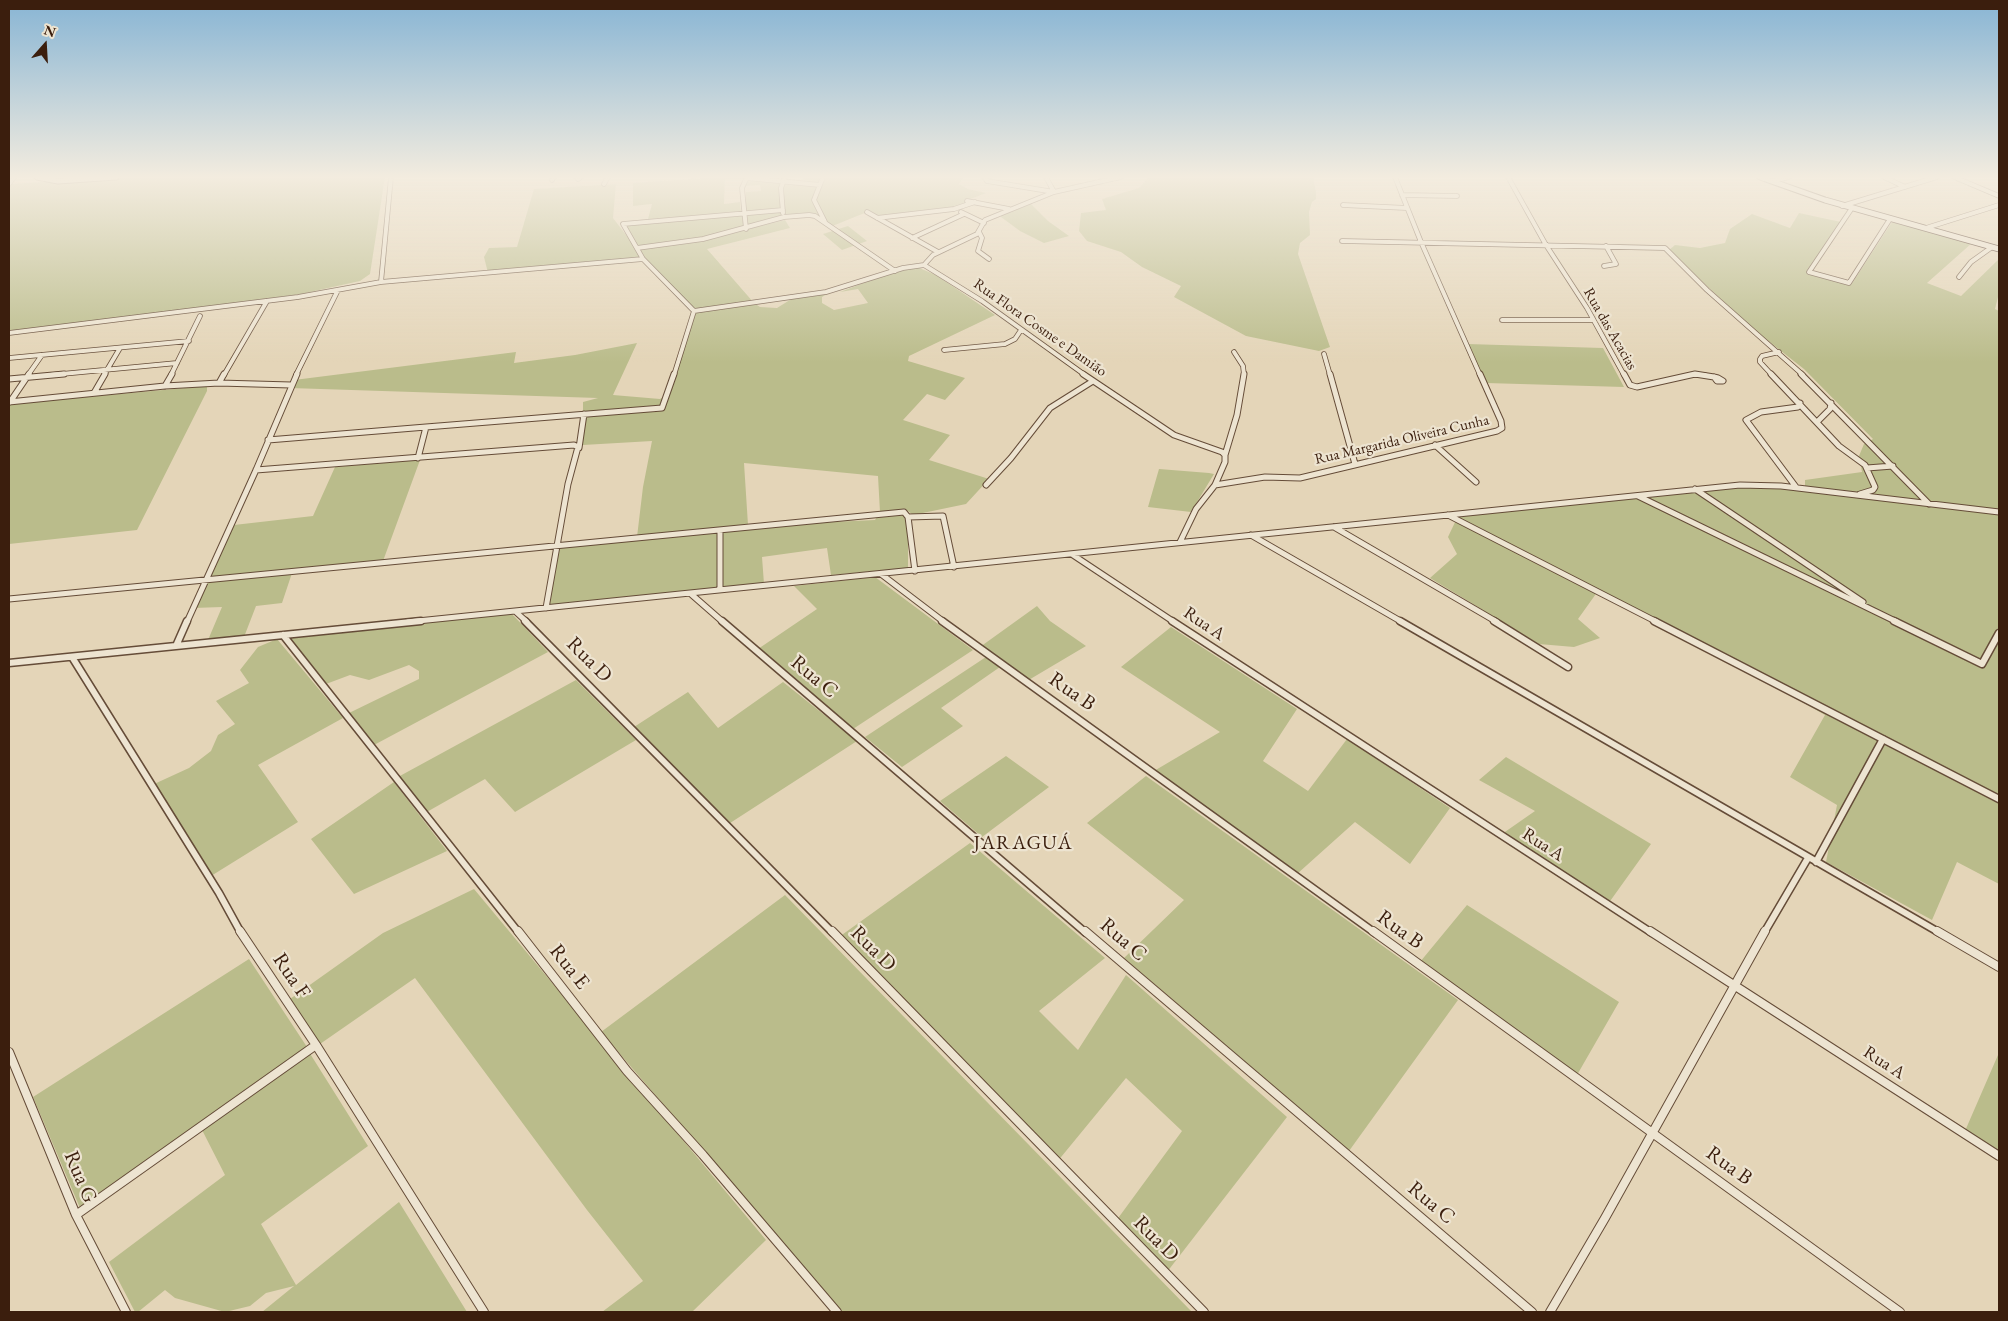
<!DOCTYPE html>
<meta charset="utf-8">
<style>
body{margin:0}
#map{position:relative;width:2008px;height:1321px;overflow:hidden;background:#e4d5b8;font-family:"EB Garamond",serif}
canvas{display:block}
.frame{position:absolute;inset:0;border:10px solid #3b1e0d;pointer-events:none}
.north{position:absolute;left:20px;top:20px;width:50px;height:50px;-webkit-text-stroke:4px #ede4d1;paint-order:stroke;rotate:19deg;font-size:14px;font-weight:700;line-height:20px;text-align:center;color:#3b1e0d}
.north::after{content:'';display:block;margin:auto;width:18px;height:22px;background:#3b1e0d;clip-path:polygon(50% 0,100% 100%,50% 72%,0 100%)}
</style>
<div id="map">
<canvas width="2008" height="1321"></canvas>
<div class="frame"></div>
<div class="north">N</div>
</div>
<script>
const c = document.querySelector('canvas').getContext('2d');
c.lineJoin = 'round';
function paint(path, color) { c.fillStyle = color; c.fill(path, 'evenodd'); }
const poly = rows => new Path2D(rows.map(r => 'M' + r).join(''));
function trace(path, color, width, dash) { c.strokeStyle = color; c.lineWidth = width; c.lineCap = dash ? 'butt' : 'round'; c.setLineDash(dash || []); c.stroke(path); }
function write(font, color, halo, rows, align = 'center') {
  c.font = font + ' "EB Garamond",serif'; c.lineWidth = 4.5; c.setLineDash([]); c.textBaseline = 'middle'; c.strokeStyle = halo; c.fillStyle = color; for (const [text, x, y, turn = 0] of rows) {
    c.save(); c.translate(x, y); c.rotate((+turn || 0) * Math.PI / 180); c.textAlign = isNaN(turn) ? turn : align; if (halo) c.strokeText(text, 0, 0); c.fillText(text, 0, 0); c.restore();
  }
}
paint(poly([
 [121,177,385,177,370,274,360,281,301,294,9,334,9,184],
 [719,177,743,178,743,179,725,179,724,204,740,202,741,214,648,219,652,204,633,206,633,183],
 [805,177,963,177,959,184,968,189,986,193,968,200,975,202,953,209,877,218,867,212,830,227,815,216,797,215,732,233,785,220,790,228,707,249,754,303,760,307,777,308,793,298,831,292,822,297,822,303,834,310,868,303,858,289,840,292,874,279,908,268,917,267,936,275,995,315,909,356,908,361,965,378,945,400,927,394,903,420,950,435,929,460,989,479,966,504,913,515,908,511,908,568,831,575,827,548,762,557,764,584,548,606,556,548,832,522,875,520,880,512,878,476,744,463,748,525,637,537,643,487,652,441,583,445,583,402,598,398,290,388,294,380,516,352,514,363,575,355,637,343,613,395,660,399,668,394,696,312,644,259,488,273,484,257,489,248,517,247,534,189,616,184,613,218,640,253,622,225,745,213,746,192,761,191,760,185,744,186,747,178,782,181,784,179,803,180],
 [1149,177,1313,177,1316,192,1316,199,1312,202,1309,212,1310,235,1300,243,1298,254,1330,347,1319,351,1246,336,1174,297,1181,286,1142,267,1121,252,1087,241,1079,231,1081,213,1106,210,1102,199,1139,188],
 [1030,203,1048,221,1069,236,1044,243,1020,231,1001,217,1001,215],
 [1799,213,1841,222,1808,272,1851,285,1892,222,1972,243,1927,283,1961,296,1999,259,1999,293,1995,309,1999,311,1999,884,1957,862,1932,920,1826,862,1837,805,1790,777,1825,715,1645,613,1598,591,1578,619,1600,638,1574,647,1539,644,1430,578,1457,554,1448,537,1457,518,1467,515,1758,486,1805,490,1805,480,1862,472,1859,456,1864,444,1873,439,1804,369,1748,325,1669,250,1675,245,1700,248,1725,243,1730,229,1752,214,1790,228],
 [848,226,867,241,842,250,823,234],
 [1467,344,1603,348,1624,387,1486,383],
 [207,386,207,391,137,530,9,544,9,404],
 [420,460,383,561,293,570,282,603,256,606,244,637,208,640,222,607,193,608,234,525,313,516,335,467],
 [1159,469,1209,473,1214,474,1191,512,1148,507],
 [875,577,973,650,853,729,758,649,817,609,794,586],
 [1037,606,1050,621,1086,646,1027,681,980,647],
 [512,614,548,652,374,745,349,713,419,679,419,671,409,665,369,680,350,675,326,684,288,637],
 [1171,627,1297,709,1263,761,1308,791,1347,739,1450,808,1410,864,1355,822,1297,874,1154,771,1220,732,1121,667],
 [277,639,343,718,258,765,298,822,211,876,152,785,189,768,211,751,218,735,235,724,216,701,249,683,240,670,258,647],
 [986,657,1000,667,941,708,963,726,902,767,865,737],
 [576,680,636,740,515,812,485,779,425,813,398,777],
 [783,682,857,741,727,825,634,727,688,692,718,728],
 [1006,756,1049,787,982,837,940,801],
 [1506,757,1651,844,1608,904,1502,834,1535,811,1479,780],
 [1146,776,1458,1000,1349,1151,1124,958,1184,900,1087,823],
 [394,782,447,851,354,894,311,839],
 [970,843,1105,958,1039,1011,1078,1050,1126,975,1287,1117,1167,1272,1116,1221,1182,1131,1126,1078,1057,1162,839,937],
 [474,889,766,1240,692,1312,602,1312,643,1281,587,1210,415,978,320,1044,290,999,383,933],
 [785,895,1192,1312,842,1312,601,1032],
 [1467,905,1619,1002,1577,1075,1420,962],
 [249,959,307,1047,80,1208,33,1097],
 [309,1052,368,1146,261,1224,296,1285,399,1202,467,1312,262,1312,294,1286,266,1293,250,1306,225,1312,175,1298,165,1290,138,1312,135,1312,109,1262,225,1175,201,1128],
 [1998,1055,1999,1056,1999,1153,1965,1131]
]), '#babc8b');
const streetFar3 = poly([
 [576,177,578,179,581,177],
 [823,177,814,200,825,222],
 [984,177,987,181,1054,192,985,220,977,234,933,255,924,265,982,301,1085,375],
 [1046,177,1054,192,1121,177],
 [1395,177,1421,242,1480,375],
 [1508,177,1546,245,1587,308,1624,375],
 [1884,177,1905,187],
 [1954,177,1999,196],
 [747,178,820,185],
 [552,180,554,177],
 [1772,181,1789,177],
 [9,184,14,177],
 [604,184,608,177],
 [1402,195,1457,196],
 [967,201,1009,209],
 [1343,205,1407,208],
 [1842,206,1937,177],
 [1852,208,1809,272,1849,283,1890,219],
 [867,212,938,252],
 [961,212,984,223],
 [783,213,781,188,785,177],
 [877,218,954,209,975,202],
 [1926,228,1999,205],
 [746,229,742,188,747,177],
 [979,232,982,238,978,251,989,259],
 [912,238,964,214],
 [1342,241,1665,248,1707,290,1803,375],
 [637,248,703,239,784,217,809,215,815,216,895,271],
 [1604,266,1616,264,1606,246],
 [1959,277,1971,262,1992,247],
 [381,282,391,177],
 [694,311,826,292,903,268,924,265],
 [1502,320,1593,320],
 [9,333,298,297,381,282,643,259],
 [944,350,1005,344,1015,339,1021,330],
 [1234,352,1243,366,1244,375],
 [1324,354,1330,375],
 [9,358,189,341],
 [28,375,42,355],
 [51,375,177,363],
 [104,375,120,348],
 [171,375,200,316],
 [224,375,267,301],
 [296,375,338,290],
 [674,375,694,311,643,259,623,224,783,210],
 [1690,375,1705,375],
 [1772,375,1760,362,1760,359,1762,356,1779,352]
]);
const streetFar2 = poly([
 [1083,374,1174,435,1222,452,1225,455,1225,462,1215,485,1196,509,1180,542],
 [1330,374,1355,464],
 [1624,374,1630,385,1637,387,1695,374,1714,377],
 [1771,374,1839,446,1865,465,1875,487,1873,490,1860,494],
 [1801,374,1929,504],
 [1714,377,1718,378,1723,381,1717,381,1714,377],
 [9,379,64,374],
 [219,383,224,374],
 [165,386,172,374],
 [94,393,105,374],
 [9,402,165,386,219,383,291,385],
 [10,402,29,374],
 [1817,422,1830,409,1831,403],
 [426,427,662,408,674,374],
 [268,440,426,427,418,458],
 [1435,445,1476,482],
 [579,448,584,414],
 [1225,455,1237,415,1244,374],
 [1867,468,1893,466],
 [256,470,574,445,578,447,568,484,546,608],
 [986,485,1011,458,1050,408,1093,381],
 [1215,485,1265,477,1300,478,1497,431,1502,428,1501,421,1480,374],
 [1796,487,1746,420,1761,412,1798,407,1800,403],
 [1695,489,1863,602],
 [1638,496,1897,622],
 [1448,515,1657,622],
 [908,517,943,516,954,567],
 [1334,527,1497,622],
 [720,530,720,590],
 [1251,535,1402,622],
 [1073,555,1174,622],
 [881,574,944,622],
 [691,594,723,622],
 [9,599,904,512,908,517,915,571],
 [516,612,527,622],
 [187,622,256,470,297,374],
 [408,622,1740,485,1781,486,1999,512]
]);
const streetFar1 = poly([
 [525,621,833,933],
 [722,621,1086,933],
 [942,621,1375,933],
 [1172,621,1652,933],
 [1400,621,1940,933],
 [1494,621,1568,667],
 [1654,621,1999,799],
 [1894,621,1982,664,1999,633],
 [283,635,519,933],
 [176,646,187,621],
 [72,657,219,893,241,933],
 [9,663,421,621],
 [1816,862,1883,739],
 [1764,933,1808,858]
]);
const street = poly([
 [240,931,316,1045,484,1312],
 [518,931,627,1071,703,1155,837,1312],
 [832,931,1204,1312],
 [1085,931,1532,1312],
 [1373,931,1900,1312],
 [1650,931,1999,1156],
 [1937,931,1999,967],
 [9,1052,76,1215,126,1312],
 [76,1215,316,1045],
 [1550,1312,1605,1218,1765,931]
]);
const secondary = poly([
 [37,177,58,181,116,177],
 [1760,177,1825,200,1999,249]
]);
trace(streetFar3, '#654c38', 5.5);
trace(streetFar2, '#654c38', 7);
trace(streetFar1, '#654c38', 9);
trace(street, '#654c38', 10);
trace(secondary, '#3b1e0d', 7);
trace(streetFar3, '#ede4d1', 4);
trace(streetFar2, '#ede4d1', 5);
trace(streetFar1, '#ede4d1', 6);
trace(street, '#ede4d1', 8);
trace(secondary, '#ede4d1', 5);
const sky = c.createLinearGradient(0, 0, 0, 362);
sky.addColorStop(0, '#88b5d4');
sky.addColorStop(0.49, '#f3ecdf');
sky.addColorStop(1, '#f3ecdf00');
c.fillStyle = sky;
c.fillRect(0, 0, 2008, 362);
write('15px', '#3b1e0d', '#ede4d1', [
 ["Rua Flora Cosme e Damião",1040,328,35],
 ["Rua das Acacias",1610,329,60],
 ["Rua Margarida Oliveira Cunha",1402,440,-13]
]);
write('18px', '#3b1e0d', '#ede4d1', [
 ["Rua A",1204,624,34],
 ["Rua A",1543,845,33],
 ["Rua A",1884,1063,33]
]);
c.letterSpacing = '1px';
write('20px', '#3b1e0d', '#ede4d1', [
 ["JARAGUÁ",1023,844]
]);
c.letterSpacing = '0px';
write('21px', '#3b1e0d', '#ede4d1', [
 ["Rua D",589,660,45],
 ["Rua C",814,677,40],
 ["Rua B",1072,692,35],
 ["Rua B",1400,930,36],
 ["Rua C",1123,940,41],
 ["Rua D",873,949,45],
 ["Rua E",569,967,52],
 ["Rua F",291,976,56],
 ["Rua B",1729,1166,36],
 ["Rua G",80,1177,67],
 ["Rua C",1431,1203,40],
 ["Rua D",1156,1239,45]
]);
</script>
